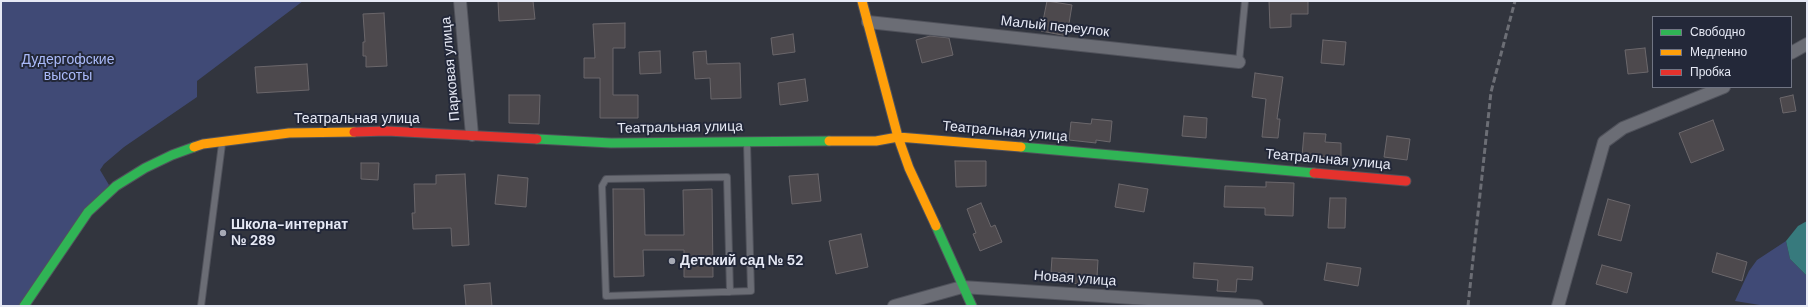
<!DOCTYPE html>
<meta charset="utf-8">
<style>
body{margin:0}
#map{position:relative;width:1808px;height:307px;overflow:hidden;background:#32353e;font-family:"DM Sans",sans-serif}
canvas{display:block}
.frame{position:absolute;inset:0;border:2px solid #e6e9f5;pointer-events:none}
.legend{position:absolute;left:1652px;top:16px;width:140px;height:72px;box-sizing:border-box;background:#232839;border:1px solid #717584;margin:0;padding:5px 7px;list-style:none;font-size:12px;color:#e6e9f5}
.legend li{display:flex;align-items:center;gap:8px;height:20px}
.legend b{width:20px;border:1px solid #717584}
</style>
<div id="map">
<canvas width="1808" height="307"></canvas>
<div class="frame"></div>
<ul class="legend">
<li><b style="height:5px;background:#30b455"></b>Свободно</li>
<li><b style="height:5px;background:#ff9f0a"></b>Медленно</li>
<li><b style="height:5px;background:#e5322d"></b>Пробка</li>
</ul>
</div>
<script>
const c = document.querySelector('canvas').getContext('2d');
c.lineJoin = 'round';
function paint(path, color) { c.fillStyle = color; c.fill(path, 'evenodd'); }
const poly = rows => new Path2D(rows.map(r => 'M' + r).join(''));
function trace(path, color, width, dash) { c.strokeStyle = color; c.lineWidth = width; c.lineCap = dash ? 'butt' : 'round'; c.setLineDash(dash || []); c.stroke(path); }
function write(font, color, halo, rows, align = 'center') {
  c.font = font + ' "DM Sans",sans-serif'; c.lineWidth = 4; c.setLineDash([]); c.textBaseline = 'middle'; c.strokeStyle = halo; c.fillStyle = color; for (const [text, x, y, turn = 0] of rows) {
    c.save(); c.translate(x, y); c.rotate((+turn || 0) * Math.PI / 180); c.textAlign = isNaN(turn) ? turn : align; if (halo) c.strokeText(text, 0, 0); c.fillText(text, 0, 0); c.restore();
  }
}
paint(poly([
 [1,1,303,1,197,81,197,97,124,147,104,164,100,170,109,185,22,306,1,306],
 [1786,241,1790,259,1807,276,1807,306,1766,306,1735,301,1749,271,1757,260]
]), '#404a76');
paint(poly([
 [1807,221,1807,276,1790,259,1786,241,1798,226]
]), '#377a7d');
const building = poly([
 [498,1,533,1,535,19,499,21,498,1],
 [1047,1,1072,5,1067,36,1041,31,1047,1],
 [1269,1,1308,1,1308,14,1291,14,1291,27,1270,28,1269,1],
 [384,13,387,66,366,67,366,56,363,56,363,42,365,42,363,14,384,13],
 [625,23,625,48,613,48,613,95,638,95,638,118,600,118,600,78,584,78,584,58,595,58,593,24,625,23],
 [793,34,795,52,773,55,771,38,793,34],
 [930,36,949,38,953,55,922,63,916,40,930,36],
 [1323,40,1346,42,1344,65,1321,63,1323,40],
 [1645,48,1648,72,1628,74,1625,50,1645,48],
 [660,51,661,73,640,74,639,52,660,51],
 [706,51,707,64,740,63,741,98,711,99,710,78,695,79,693,52,706,51],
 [307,64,309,90,257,93,255,67,307,64],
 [1255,73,1283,77,1277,119,1280,119,1278,138,1262,137,1266,99,1252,97,1255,73],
 [805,79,808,101,780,105,778,83,805,79],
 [509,95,540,95,539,124,509,123,509,95],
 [1793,95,1796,111,1783,113,1780,98,1793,95],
 [1184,116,1207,118,1206,138,1182,136,1184,116],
 [1092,119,1112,121,1110,142,1096,140,1096,143,1069,140,1071,122,1091,124,1092,119],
 [1713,120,1724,150,1691,163,1679,133,1713,120],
 [1304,133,1326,134,1325,142,1341,143,1341,158,1302,156,1304,133],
 [1387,136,1410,139,1407,160,1384,157,1387,136],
 [955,161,986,161,986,186,956,187,955,161],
 [361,163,379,163,378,180,361,179,361,163],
 [465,174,469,245,452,246,451,228,413,229,412,213,415,213,414,184,436,184,436,175,465,174],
 [818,174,821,201,792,204,789,176,818,174],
 [498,175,528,178,526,207,495,204,498,175],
 [1266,182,1294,183,1293,216,1265,215,1265,208,1224,207,1225,186,1266,187,1266,182],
 [1119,184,1148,189,1144,212,1115,207,1119,184],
 [613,189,644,189,645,235,684,235,683,190,712,189,713,277,684,277,684,250,643,250,644,276,614,277,613,189],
 [1330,198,1346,198,1345,228,1328,228,1330,198],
 [1608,199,1630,205,1621,241,1598,235,1608,199],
 [981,203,991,227,995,225,1002,242,980,251,973,234,976,233,967,209,981,203],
 [861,234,868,267,836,274,829,241,861,234],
 [1717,253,1747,262,1742,281,1712,272,1717,253],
 [1052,258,1098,260,1097,277,1087,277,1086,284,1066,283,1067,273,1051,272,1052,258],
 [1194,263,1253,267,1252,280,1237,279,1236,292,1217,291,1218,280,1193,278,1194,263],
 [1327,263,1361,268,1358,286,1324,280,1327,263],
 [1602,265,1632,273,1627,293,1596,284,1602,265],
 [490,283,492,306,466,306,464,285,490,283]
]);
paint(building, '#4d494d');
trace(building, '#6b676b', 1);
const lane = poly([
 [1239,62,1245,1],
 [730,292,727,177,606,179,602,186,606,296,751,291,747,143],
 [201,306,222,144]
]);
const street = poly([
 [460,1,472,135],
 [868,22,1239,62],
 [1791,53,1807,44],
 [894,306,962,287,1257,306],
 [1558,306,1604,142,1623,128,1724,87]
]);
const fast = poly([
 [537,139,611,143,829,141],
 [1021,147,1314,173],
 [936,226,972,306],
 [24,306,88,212,116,186,145,168,172,155,194,147]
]);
const slow = poly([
 [862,1,898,137,909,168,936,226],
 [829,141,876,141,898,137,1021,147],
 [194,147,203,144,289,133,354,132]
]);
const jam = poly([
 [354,132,387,131,537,139],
 [1314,173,1406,181]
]);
trace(lane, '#50525b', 8);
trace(street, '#50525b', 14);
trace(fast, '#50525b', 11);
trace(slow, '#50525b', 11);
trace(jam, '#50525b', 11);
trace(lane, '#6b6d75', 6);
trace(street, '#6b6d75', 12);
trace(fast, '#30b455', 9);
trace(slow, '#ff9f0a', 9);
trace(jam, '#e5322d', 9);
trace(poly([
 [1468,306,1491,92,1515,1]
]), '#6c6e75', 3, [6, 3]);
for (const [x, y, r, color] of [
 [223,233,4,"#a7aab5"],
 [672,261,4,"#a7aab5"]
]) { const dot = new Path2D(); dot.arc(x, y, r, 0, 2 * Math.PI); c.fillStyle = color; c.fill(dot); trace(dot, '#232839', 1.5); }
write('14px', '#e6e9f5', '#232839', [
 ["Малый переулок",1055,27,6],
 ["Парковая улица",451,69,-95],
 ["Театральная улица",357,119],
 ["Театральная улица",680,128,-1],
 ["Театральная улица",1005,132,5],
 ["Театральная улица",1328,160,5],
 ["Новая улица",1075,279,4]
]);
write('14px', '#abbbfa', '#232839', [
 ["Дудергофские",68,60],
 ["высоты",68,76]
]);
write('bold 14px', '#e6e9f5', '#232839', [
 ["Школа-интернат",231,225],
 ["№ 289",231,241],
 ["Детский сад № 52",680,261]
], 'left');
</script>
